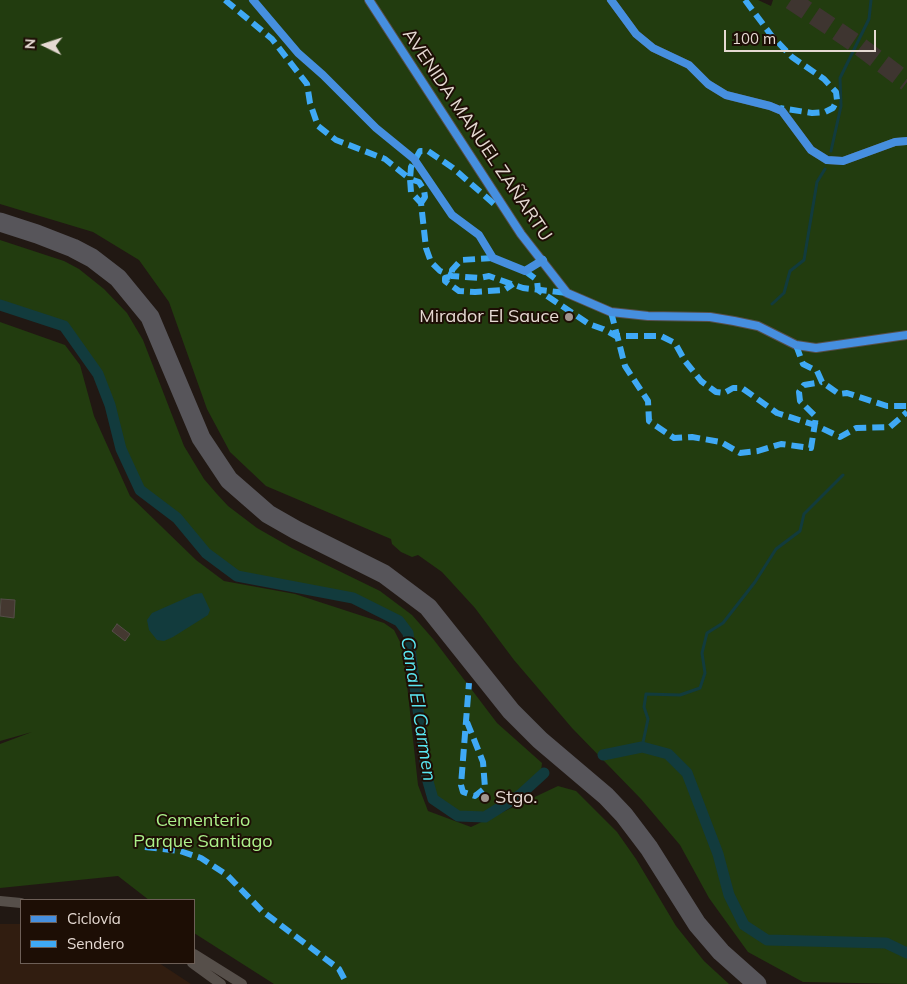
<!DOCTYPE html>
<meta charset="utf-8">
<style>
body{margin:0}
#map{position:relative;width:907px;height:984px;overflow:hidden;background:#211813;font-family:Mulish,sans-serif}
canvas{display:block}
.legend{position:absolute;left:20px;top:899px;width:175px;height:65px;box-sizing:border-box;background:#1d0e05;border:1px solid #6d5f57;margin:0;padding:6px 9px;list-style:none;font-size:15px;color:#e5d9d2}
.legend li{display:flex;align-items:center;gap:10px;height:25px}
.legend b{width:25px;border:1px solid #6d5f57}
.north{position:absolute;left:20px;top:20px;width:50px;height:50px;-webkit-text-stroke:4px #1d0e05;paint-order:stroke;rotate:274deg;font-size:14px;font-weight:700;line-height:20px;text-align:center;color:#e5d9d2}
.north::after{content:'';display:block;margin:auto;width:18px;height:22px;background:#e5d9d2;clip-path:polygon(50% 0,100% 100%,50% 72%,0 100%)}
.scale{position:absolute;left:724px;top:30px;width:152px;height:22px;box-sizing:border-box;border:2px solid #e5d9d2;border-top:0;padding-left:6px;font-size:15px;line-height:18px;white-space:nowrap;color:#e5d9d2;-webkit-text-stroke:4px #1d0e05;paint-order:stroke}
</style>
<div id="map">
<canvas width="907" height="984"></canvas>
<ul class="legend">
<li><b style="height:6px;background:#468fdf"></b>Ciclovía</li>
<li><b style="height:6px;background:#3fa9f5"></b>Sendero</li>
</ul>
<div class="north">N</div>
<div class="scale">100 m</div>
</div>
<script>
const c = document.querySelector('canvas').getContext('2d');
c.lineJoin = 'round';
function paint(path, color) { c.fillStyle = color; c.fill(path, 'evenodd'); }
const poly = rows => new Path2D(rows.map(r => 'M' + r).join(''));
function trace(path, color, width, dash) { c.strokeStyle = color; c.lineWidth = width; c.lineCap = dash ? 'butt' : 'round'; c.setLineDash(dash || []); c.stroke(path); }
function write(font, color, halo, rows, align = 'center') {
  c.font = font + ' Mulish,sans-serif'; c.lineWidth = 4; c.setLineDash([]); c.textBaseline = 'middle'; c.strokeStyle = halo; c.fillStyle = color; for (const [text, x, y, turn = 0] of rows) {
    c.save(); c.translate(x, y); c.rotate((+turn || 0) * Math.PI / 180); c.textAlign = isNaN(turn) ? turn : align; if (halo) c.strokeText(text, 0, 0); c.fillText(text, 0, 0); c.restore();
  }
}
paint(poly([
 [0,924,21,924,21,963,159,963,191,984,0,984]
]), '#311d10');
paint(poly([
 [0,0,758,0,771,6,773,0,907,0,907,984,803,982,748,952,709,898,680,845,641,799,572,728,514,660,475,608,442,572,418,555,412,557,401,552,392,544,391,539,266,486,230,452,207,409,169,302,139,260,93,232,0,204],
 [0,240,64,261,79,269,104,289,127,313,143,340,184,446,204,479,216,493,228,506,257,528,292,548,380,591,412,615,434,640,497,723,542,763,541,771,518,792,485,814,459,813,436,797,430,777,411,632,401,618,354,595,238,573,208,551,179,516,143,488,124,448,113,404,101,373,67,323,0,301],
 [0,322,65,345,80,365,94,416,130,496,196,560,224,581,295,594,384,623,394,630,403,648,418,785,428,811,471,827,558,786,576,791,617,832,636,859,676,926,704,961,729,984,274,984,194,933,194,900,149,900,118,876,0,888,0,744,32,732,0,741]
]), '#223c0f');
paint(poly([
 [202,593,210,610,208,615,173,637,164,641,157,640,149,630,147,620,152,613,195,594]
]), '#123b3d');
trace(poly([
 [831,151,841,106,840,78,869,19,871,0],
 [772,304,784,293,790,271,804,260,817,182,825,169],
 [642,747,648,719,644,707,646,694,680,695,700,688,705,673,702,653,707,633,723,623,755,582,776,549,800,531,804,514,843,475],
 [905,950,907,948]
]), '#123b3d', 3);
trace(poly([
 [0,305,64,326,98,374,110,405,121,449,140,490,177,518,206,553,237,576,353,598,399,621,408,633,427,778,433,799,458,816,485,817,520,795,544,773],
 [603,755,642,747,668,754,687,773,718,854,729,895,744,925,767,940,886,943,907,953]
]), '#123b3d', 11);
const building = poly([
 [1,599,15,600,14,618,0,616,1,599],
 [117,624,130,634,125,641,112,631,117,624]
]);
paint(building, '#443830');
trace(building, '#554d48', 1);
trace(poly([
 [791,0,858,45,907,82]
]), '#3e3530', 19, [19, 9]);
trace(poly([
 [611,0,636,34,653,48,689,65,708,84,726,95,770,106,782,111,811,150,827,160,843,161,895,142,907,141]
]), '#564f4a', 8);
trace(poly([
 [369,0,521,234,567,293,611,312,648,316,710,317,734,321,758,326,796,345,816,348,907,335],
 [0,901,21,903],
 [194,954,242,984],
 [192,963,221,984]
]), '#564f4a', 10);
trace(poly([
 [0,222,37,234,73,248,92,258,118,278,150,317,201,438,229,480,268,514,296,530,384,574,428,607,511,711,540,740,606,796,624,815,649,848,697,924,721,952,757,984]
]), '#57555a', 19);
trace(poly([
 [225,0,272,39,307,84,310,103,318,126,336,140,385,159,410,179,411,192,421,203,426,248,431,262,440,271,452,276,479,278,489,276,523,288,567,293],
 [745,0,771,35,792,57,824,79,836,92,837,100,833,108,825,112,812,113,780,108],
 [421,203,425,197,424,190,419,182,410,179,411,167,420,151,428,151,453,168,494,204,500,204],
 [493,258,461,260,452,270,452,276,445,278,445,281,459,291,475,292,504,290,513,284],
 [525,271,537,280,538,290,589,324,603,329,616,336,661,336,675,343,685,361,701,381,716,392,724,393,733,388,742,388,777,413,815,425,840,437,856,428,890,427,907,412],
 [611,312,625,366,648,401,649,421,674,438,692,437,721,442,740,453,758,451,781,444,811,448,816,417,800,401,799,392,804,385,822,382],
 [796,345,803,364,817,371,822,382,839,394,847,393,887,406,907,406],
 [467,722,483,762,485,788,475,796,463,792,461,785,469,683],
 [145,847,180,851,201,858,227,875,262,911,339,969,347,984]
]), '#3fa9f5', 6, [12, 6]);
trace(poly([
 [253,0,298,53,323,75,376,128,414,159,452,215,479,235,493,258,525,271,543,260],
 [369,0,521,234,567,293,611,312,648,316,710,317,734,321,758,326,796,345,816,348,907,335],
 [611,0,636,34,653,48,689,65,708,84,726,95,770,106,782,111,811,150,827,160,843,161,895,142,907,141]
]), '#468fdf', 8);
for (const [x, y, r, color] of [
 [569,317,5,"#a0958f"],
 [485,798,5,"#a0958f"]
]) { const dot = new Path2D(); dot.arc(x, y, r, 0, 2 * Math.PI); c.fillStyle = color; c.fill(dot); trace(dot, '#1d0e05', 2); }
write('18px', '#e5d9d2', '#1d0e05', [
 ["AVENIDA MANUEL ZAÑARTU",477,135,56]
]);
write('18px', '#e5d9d2', '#1d0e05', [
 ["Mirador El Sauce",559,317],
 ["Stgo.",495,798,"left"]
], 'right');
write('18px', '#acf18a', '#1d0e05', [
 ["Cementerio",203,821],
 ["Parque Santiago",203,842]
]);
write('italic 19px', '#5ae7f2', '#1d0e05', [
 ["Canal El Carmen",418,709,81]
]);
</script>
